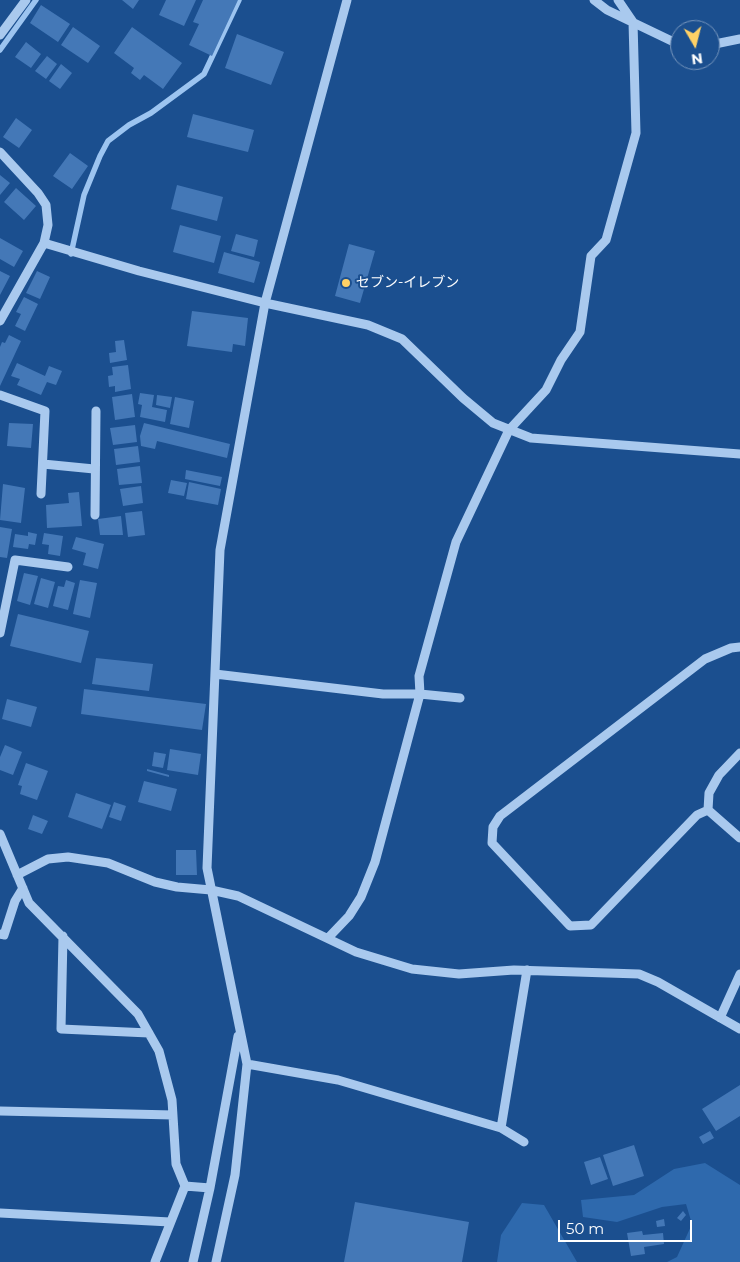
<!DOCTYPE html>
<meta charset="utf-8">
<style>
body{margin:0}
#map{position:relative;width:740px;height:1262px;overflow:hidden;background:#1b4f8f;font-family:Montserrat,sans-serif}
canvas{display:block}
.north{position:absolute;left:670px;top:20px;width:50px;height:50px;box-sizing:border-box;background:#1b4f8f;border:1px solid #7695bc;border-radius:50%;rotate:172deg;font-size:14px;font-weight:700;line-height:20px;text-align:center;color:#fff}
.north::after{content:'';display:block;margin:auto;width:18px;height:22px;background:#ffd166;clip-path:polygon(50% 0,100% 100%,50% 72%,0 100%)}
.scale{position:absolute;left:558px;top:1220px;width:134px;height:22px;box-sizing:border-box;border:2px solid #fff;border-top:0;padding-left:6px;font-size:15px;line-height:18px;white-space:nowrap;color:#fff;-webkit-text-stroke:4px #1b4f8f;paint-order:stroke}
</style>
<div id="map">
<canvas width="740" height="1262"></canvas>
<div class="north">N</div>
<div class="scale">50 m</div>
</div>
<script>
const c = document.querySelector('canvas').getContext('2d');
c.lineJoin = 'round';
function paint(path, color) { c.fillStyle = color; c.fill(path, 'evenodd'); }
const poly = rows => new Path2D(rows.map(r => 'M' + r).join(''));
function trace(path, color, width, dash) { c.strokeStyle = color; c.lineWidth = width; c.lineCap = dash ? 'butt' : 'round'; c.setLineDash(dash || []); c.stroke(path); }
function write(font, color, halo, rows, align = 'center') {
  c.font = font + ' Montserrat,"Noto Sans JP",sans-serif'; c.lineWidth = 4; c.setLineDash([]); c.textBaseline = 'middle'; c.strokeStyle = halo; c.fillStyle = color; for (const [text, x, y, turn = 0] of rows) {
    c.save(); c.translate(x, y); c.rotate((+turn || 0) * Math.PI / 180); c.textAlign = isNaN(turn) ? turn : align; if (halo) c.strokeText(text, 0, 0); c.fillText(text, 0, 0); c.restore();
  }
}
paint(poly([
 [705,1163,740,1185,740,1262,667,1262,677,1257,692,1224,686,1204,662,1207,617,1222,583,1217,581,1200,634,1195,674,1169],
 [522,1203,544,1205,577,1262,497,1262,501,1235]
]), '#2e69ad');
trace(poly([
 [0,50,36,0],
 [71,254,84,195,100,156,108,141,129,125,151,113,204,74,239,0]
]), '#9cc4f0', 5.5);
paint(poly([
 [122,0,139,0,133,9],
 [166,0,196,0,184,26,159,15],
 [203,0,238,0,212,56,189,45,199,24,193,22],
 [41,5,70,24,58,42,30,23],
 [73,27,100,46,88,63,61,45],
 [132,27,182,63,163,89,144,75,140,80,131,73,134,68,114,53],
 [237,34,284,52,271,85,225,68],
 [26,42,41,54,31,68,15,57],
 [47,56,57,64,46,79,35,71],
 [61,64,72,73,60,89,49,81],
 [193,114,254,130,248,152,187,137],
 [16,118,32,130,19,148,3,137],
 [70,153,88,166,72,189,53,176],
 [0,175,10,183,0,195],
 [177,185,223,197,217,221,171,209],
 [16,188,36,206,24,220,4,202],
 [180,225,221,236,214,263,173,252],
 [236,234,258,240,254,257,231,251],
 [0,238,23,251,14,267,0,259],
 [349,244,375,251,360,303,335,296],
 [224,252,260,262,254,283,218,273],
 [0,271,10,276,0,295],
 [37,271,50,277,40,299,26,293],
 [24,297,38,304,25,331,15,326,21,314,16,312],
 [192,311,248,318,245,346,233,344,232,352,187,346],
 [9,335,21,341,0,386,0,347,2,342,5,343],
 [124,340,127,360,110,363,109,353,116,352,115,341],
 [17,363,45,376,49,366,62,371,56,385,47,382,41,395,17,385,20,379,11,376],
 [128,365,131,389,115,392,115,386,109,387,108,376,113,375,112,367],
 [140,393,154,395,152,407,167,410,165,422,140,417,142,405,138,404],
 [132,394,135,417,115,420,112,397],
 [157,395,172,397,170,408,156,405],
 [175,397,194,401,189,428,170,424],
 [9,423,33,424,31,448,7,446],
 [144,423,230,444,227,458,157,441,155,449,141,446,140,436],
 [135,425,137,442,113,445,110,428],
 [138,446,140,462,116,465,114,449],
 [140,466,142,483,119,485,117,469],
 [186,470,222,477,220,486,185,479],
 [171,480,187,483,184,496,168,493],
 [189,482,221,489,218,505,186,499],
 [3,484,25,488,21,523,0,520],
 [141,486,143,503,123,506,120,489],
 [79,492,82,526,47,528,46,505,69,503,68,493],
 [142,511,145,535,128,537,125,513],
 [121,516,123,535,100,535,98,519],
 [0,527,12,529,7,558,0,557],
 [28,532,37,534,35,545,29,544,28,549,13,547,15,534,28,536],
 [44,533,63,536,60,556,48,554,49,545,42,544],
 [76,537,104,544,98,569,83,565,86,553,72,549],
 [24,573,38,576,30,605,17,601],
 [41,578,55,582,48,608,34,604],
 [66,580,75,583,68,610,53,606,58,586,64,587],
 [80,580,97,583,90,618,73,614],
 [18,614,89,631,81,663,10,646],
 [96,658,153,664,149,691,92,684],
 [84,689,206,704,202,730,81,714],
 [7,699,37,707,31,727,2,719],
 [5,745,22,752,13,775,0,770,0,757],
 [170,749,201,754,198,775,167,770],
 [154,752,166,754,163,768,152,766],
 [26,763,48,771,37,800,20,794,22,786,18,785],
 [147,769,169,775,169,777,147,771],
 [144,781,177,789,171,811,138,802],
 [76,793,111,805,102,829,68,817],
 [114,802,126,806,121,821,109,817],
 [33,815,48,821,42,834,28,829],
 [176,850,196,850,197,875,176,875],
 [740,1085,740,1116,716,1131,702,1109],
 [710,1131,714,1138,703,1144,699,1137],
 [634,1145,644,1176,613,1186,603,1155],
 [600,1157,608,1179,591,1185,584,1162],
 [355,1202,469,1222,462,1262,344,1262],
 [683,1211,686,1215,681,1221,677,1218],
 [664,1219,665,1226,657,1227,656,1221],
 [642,1231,643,1235,663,1233,664,1244,644,1247,645,1254,631,1256,627,1233]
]), '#4478b7');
trace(poly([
 [594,0,607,10,680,45],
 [0,35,26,0],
 [710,45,740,39],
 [0,152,38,193,46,205,48,225,44,243,0,321],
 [44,243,139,271,265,303,368,325,402,339,463,398,493,423,531,438,740,454],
 [0,395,45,411,41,494],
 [43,464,94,469],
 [95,515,96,411],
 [0,633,15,560,68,567],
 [215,674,383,694,420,694,460,698],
 [740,753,719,775,709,793,708,810,740,838],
 [708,810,697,815,591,925,570,926,492,843,493,827,500,816,705,659,731,648,740,647],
 [0,834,29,903,138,1014,159,1051,172,1100,176,1164,185,1186,210,1188],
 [17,875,48,859,68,857,108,863,155,882,177,887,211,890,238,896,356,952,412,969,459,974,514,970,639,974,658,982,740,1029],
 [0,934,4,935,15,901,23,888],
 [63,936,61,1029,149,1033],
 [328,938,349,916,361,897,375,862,420,694,419,676,456,542,509,430,546,390,561,360,580,332,591,256,606,240,636,133,633,22,618,0],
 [720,1018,740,974],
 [247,1064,338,1080,501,1128,524,1142],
 [0,1111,173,1115],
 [501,1128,527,970],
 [0,1213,170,1222],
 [155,1262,185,1186],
 [193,1262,210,1188,238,1036],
 [216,1262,235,1175,247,1064,207,868,220,550,265,303,347,0]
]), '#a9c9ee', 9);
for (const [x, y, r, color] of [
 [346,283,5,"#ffd166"]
]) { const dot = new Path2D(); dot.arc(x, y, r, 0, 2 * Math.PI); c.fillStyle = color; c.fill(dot); trace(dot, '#1b4f8f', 2); }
write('14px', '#fff', '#1b4f8f', [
 ["セブン-イレブン",356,283]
], 'left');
</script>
